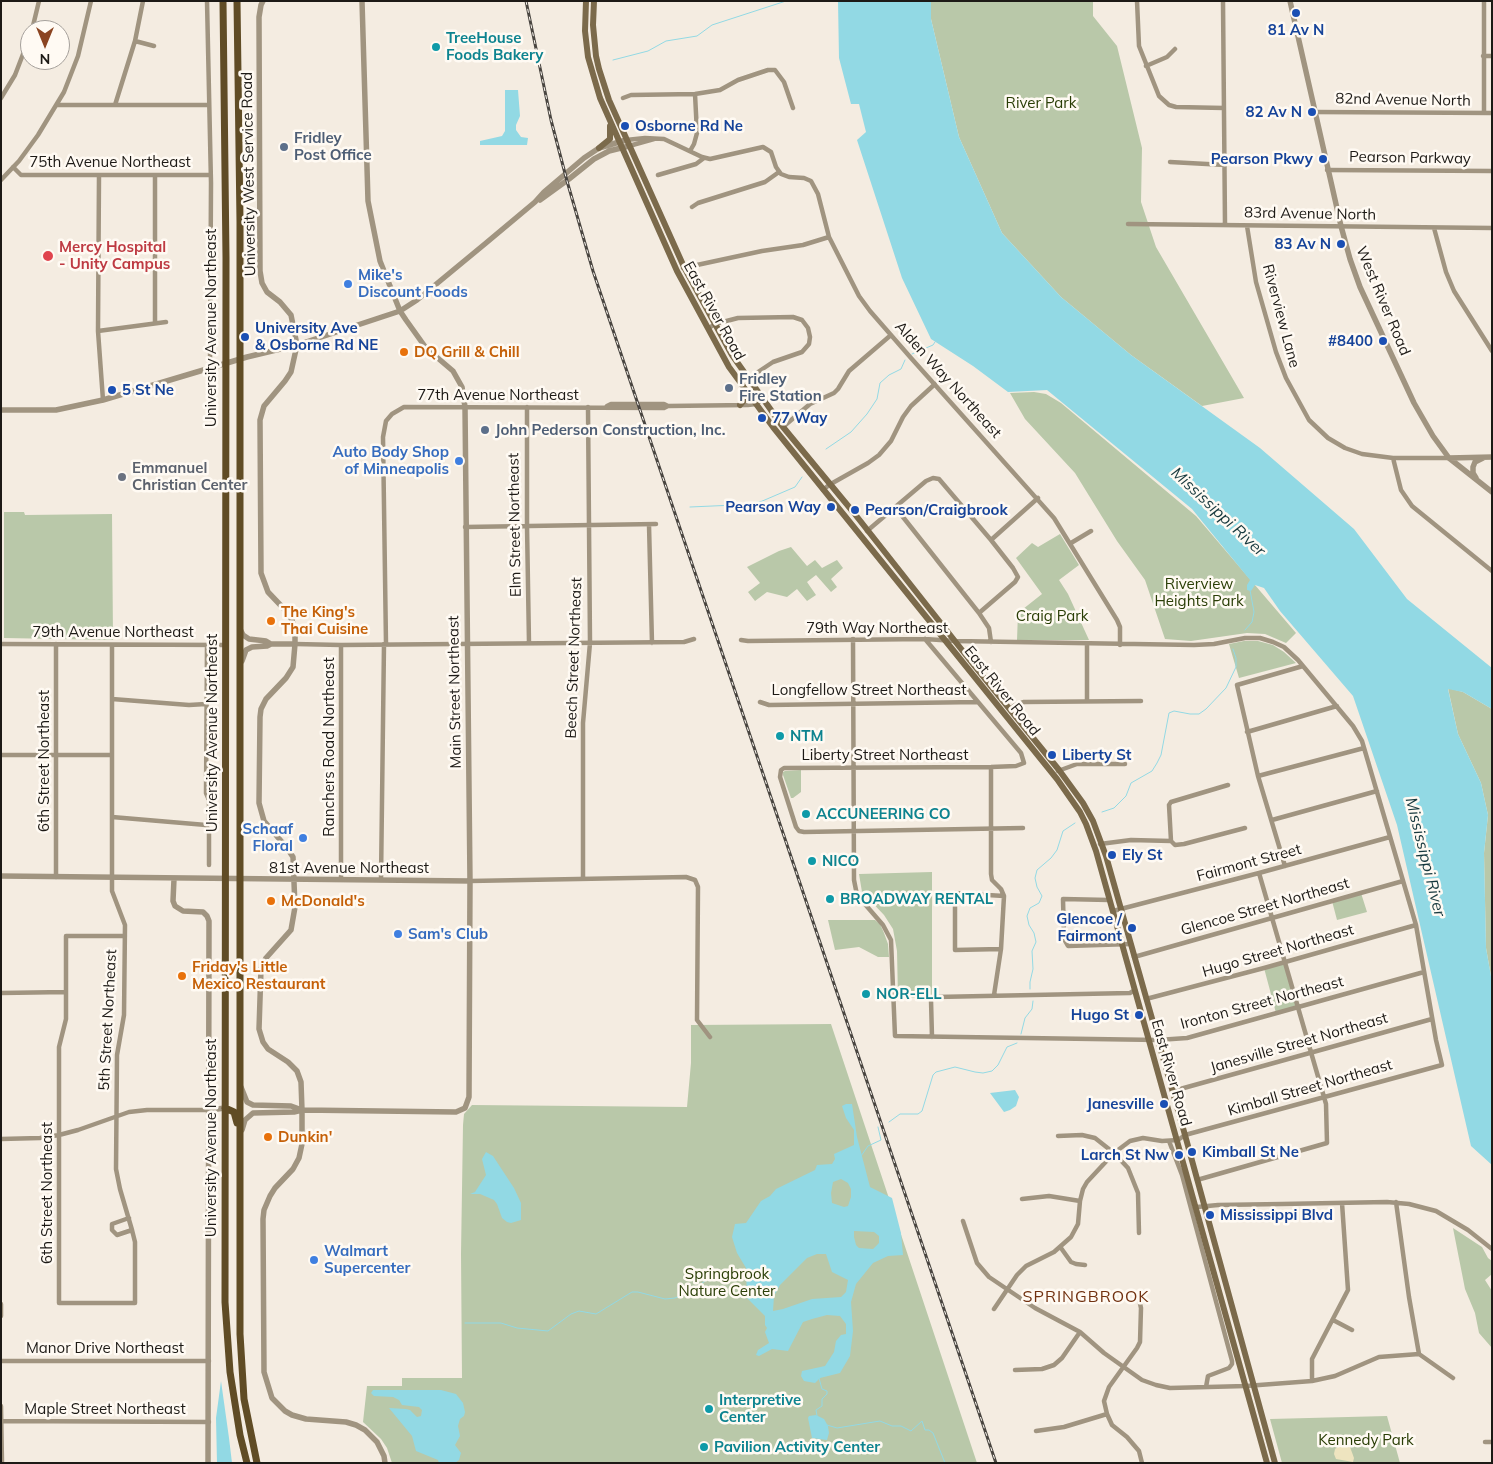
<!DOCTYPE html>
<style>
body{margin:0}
#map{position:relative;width:1493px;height:1464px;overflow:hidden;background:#f4ece1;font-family:Mulish,sans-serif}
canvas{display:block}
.frame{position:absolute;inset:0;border:2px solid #1d1a16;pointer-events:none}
.north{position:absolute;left:20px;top:20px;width:50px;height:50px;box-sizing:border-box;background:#fffaf3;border:1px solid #a5a09b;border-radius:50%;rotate:180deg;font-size:14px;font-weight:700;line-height:20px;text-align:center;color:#1d1a16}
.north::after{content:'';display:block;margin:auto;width:18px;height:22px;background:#8b4421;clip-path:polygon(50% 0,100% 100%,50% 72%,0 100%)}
</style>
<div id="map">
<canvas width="1493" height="1464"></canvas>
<div class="frame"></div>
<div class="north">N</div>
</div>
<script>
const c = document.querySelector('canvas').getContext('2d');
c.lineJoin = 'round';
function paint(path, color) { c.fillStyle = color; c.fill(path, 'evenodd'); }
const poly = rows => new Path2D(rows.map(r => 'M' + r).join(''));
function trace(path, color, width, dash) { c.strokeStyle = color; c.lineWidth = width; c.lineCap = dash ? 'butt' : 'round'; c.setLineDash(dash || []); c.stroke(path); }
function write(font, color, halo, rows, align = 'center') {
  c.font = font + ' Mulish,sans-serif'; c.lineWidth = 5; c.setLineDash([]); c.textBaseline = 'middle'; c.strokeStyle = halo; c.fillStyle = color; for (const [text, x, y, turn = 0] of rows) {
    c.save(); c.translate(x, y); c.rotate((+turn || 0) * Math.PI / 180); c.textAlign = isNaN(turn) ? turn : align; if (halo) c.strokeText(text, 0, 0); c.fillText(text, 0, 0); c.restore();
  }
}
paint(poly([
 [931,1,1093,1,1093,16,1117,46,1142,148,1141,202,1156,247,1244,398,1202,406,1131,355,1061,297,1002,233,959,137,931,19],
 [1034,392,1046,394,1061,403,1196,516,1296,633,1286,643,1265,634,1247,633,1191,641,1165,639,1145,580,1117,541,1075,473,1025,419,1010,393],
 [4,512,24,512,25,515,112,514,113,640,4,638],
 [1060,534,1079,565,1059,580,1068,594,1089,640,1017,640,1018,613,1042,594,1016,558,1032,543,1038,547],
 [791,547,807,566,815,560,822,568,837,560,843,568,831,579,837,587,831,592,816,575,807,582,816,595,807,601,797,589,787,597,767,592,755,601,748,592,760,583,747,567,779,551],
 [1244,641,1258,641,1273,645,1284,652,1296,663,1239,678,1229,644],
 [1448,688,1463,692,1492,709,1492,982,1486,948,1484,853,1488,815,1481,783,1458,734],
 [801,770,801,792,793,798,791,798,783,775,783,772,785,771],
 [932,872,932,998,898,998,897,951,893,929,884,915,862,892,859,874],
 [1361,893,1367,912,1337,920,1332,901],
 [828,920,875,920,880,924,884,933,888,944,889,957,878,957,859,947,835,950],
 [1284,962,1298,1007,1276,1013,1264,968],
 [831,1024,977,1463,392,1463,387,1448,381,1439,363,1422,367,1386,402,1386,402,1378,462,1378,461,1254,463,1125,464,1114,472,1105,687,1107,691,1063,691,1025],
 [1453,1228,1482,1247,1488,1258,1492,1261,1492,1274,1485,1280,1492,1291,1492,1348,1479,1333,1475,1313,1465,1289],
 [1387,1416,1400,1463,1282,1463,1270,1419]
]), '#b9c8a9');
paint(poly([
 [1343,1443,1348,1445,1350,1447,1354,1458,1353,1462,1336,1459,1334,1454,1335,1449]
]), '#eee4bf');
paint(poly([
 [838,1,931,1,931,19,959,137,1002,233,1061,297,1131,355,1260,448,1354,529,1407,599,1492,668,1492,709,1463,692,1448,689,1458,734,1481,783,1488,815,1484,853,1486,948,1492,982,1492,1165,1471,1146,1397,825,1353,696,1280,611,1264,588,1255,585,1251,591,1247,590,1247,585,1250,580,1192,509,1047,390,1008,392,973,366,931,339,902,278,857,140,866,132,859,104,851,104,839,58],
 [505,90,518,90,520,116,516,125,516,130,521,137,528,138,527,145,480,145,480,141,502,136,505,131],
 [1015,1090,1019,1097,1016,1106,1010,1110,1004,1112,990,1093],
 [846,1104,852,1104,857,1137,870,1187,892,1198,901,1233,903,1255,888,1256,873,1263,856,1284,851,1302,853,1331,850,1356,840,1373,820,1378,815,1383,804,1381,801,1376,802,1371,825,1366,834,1352,836,1341,841,1335,846,1334,846,1324,840,1316,827,1315,812,1319,803,1322,788,1351,772,1349,759,1356,756,1355,758,1350,769,1343,765,1332,767,1328,765,1325,765,1316,747,1298,746,1268,737,1253,732,1237,735,1224,746,1223,761,1201,770,1196,776,1189,815,1170,817,1165,832,1164,835,1159,834,1154,854,1145,854,1130,846,1118,842,1106],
 [841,1179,848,1183,851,1189,851,1197,848,1206,844,1207,832,1203,831,1193,833,1182],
 [854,1231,874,1232,879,1236,879,1243,873,1249,859,1248,856,1245,854,1237],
 [817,1254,826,1254,832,1272,848,1280,846,1292,841,1297,812,1299,783,1309,773,1311,774,1296,780,1285,807,1258],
 [486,1152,493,1156,514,1188,521,1203,521,1220,511,1223,507,1222,502,1218,497,1204,494,1200,480,1194,470,1194,475,1192,486,1175,482,1159],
 [221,1381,229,1438,232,1463,217,1463,216,1418],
 [373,1390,441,1390,456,1394,463,1403,465,1412,464,1416,460,1419,458,1426,460,1436,455,1445,461,1453,459,1460,455,1463,439,1463,438,1460,416,1451,412,1436,389,1408,406,1409,410,1410,417,1417,421,1416,422,1410,419,1407,402,1405,399,1400,393,1397,374,1396,371,1393],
 [816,1415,824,1419,828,1426,829,1433,827,1440,812,1438,808,1418,809,1416]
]), '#92d9e4');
trace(poly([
 [613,60,648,51,666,41,697,36,712,25,786,1],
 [912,354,933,345,935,342],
 [826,449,851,432,867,414,877,399,880,383,889,375,901,369,905,360],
 [690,507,735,505,760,502,795,487,802,477],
 [1245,630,1252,622,1254,612,1250,590],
 [1102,812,1114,808,1126,796,1131,783,1152,771,1157,763,1161,755,1169,713,1174,711,1190,714,1199,714,1206,709,1226,688,1236,667,1236,658,1233,649],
 [1030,989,1030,982,1033,969,1032,951,1036,942,1034,933,1029,925,1027,916,1030,908,1039,903,1042,896,1037,887,1035,878,1037,870,1051,858,1057,850,1063,831,1075,823],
 [1021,1034,1025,1018,1032,1009,1033,1001],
 [889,1122,900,1114,918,1114,922,1111,933,1075,936,1072,955,1067,975,1072,983,1073,992,1071,998,1065,1007,1047,1017,1043],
 [861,1156,868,1146,881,1140,878,1127],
 [465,1323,501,1323,517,1328,548,1331,571,1314,579,1311,596,1314,632,1292,638,1292,665,1299,675,1298,693,1290,709,1278,747,1271],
 [817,1416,816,1410,822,1406,822,1399,827,1394,827,1391,822,1389,819,1378,821,1377],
 [827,1425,837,1428,880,1421,892,1426,901,1426,911,1431,922,1421,925,1430,929,1430,933,1433,945,1463]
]), '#92d9e4', 1);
trace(poly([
 [207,1,211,183,210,368],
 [1137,1,1139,46,1159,96,1169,105,1176,107,1224,108],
 [1223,1,1225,225],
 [32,30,39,1],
 [135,41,154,46],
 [1483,56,1492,56],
 [1146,66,1167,57,1175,49],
 [1,98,15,75,30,36],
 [623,98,631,95,695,94,720,90,738,80,768,70,775,70,784,82,793,108],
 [57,105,209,105],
 [115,105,135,41,143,1],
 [1315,112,1492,113],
 [1484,113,1484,1],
 [626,140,645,138,664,139,702,157,710,159,763,147,771,152,776,167,781,174,789,177,804,178,811,181,818,194,829,237,859,296,870,311,911,358,1054,518,1117,620,1120,627,1120,645],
 [629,146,654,139],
 [690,151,694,144,697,133,695,94],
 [1170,162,1225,165],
 [13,167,21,175,210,175],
 [1327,170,1492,171],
 [99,175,98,331,103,400],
 [658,175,696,164,704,158],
 [1,180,19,161,38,135,64,92,78,56,91,1],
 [692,207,698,203,765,182,779,172],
 [1128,224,1492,228],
 [1247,226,1256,282,1276,352,1286,378,1309,420,1328,438,1345,448,1362,454,1393,458,1449,458],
 [1434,228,1446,272,1454,291,1492,351],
 [683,268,762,251,803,245,829,237],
 [155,322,155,175],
 [709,328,715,324,738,318,793,317,802,320,808,328,810,337,809,344,802,352,773,362,758,372],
 [98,331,166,322],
 [607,406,611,404,664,404,668,406],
 [527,407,527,526,529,643],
 [783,427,810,404,834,393,838,389,849,371,891,335],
 [1393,458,1401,490,1412,506,1492,571],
 [823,490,829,485,868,463,879,455,891,441,903,417,911,406,935,384],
 [895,507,979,613,989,628,991,642],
 [649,525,652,643],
 [465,527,656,524],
 [867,531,926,481,933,478,939,479,991,540,1013,568,1018,577,1015,582,979,613],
 [991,540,1038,498],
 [1071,543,1091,531],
 [853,639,854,880,857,895,883,925,891,940,895,1036,1158,1040,1187,1038,1424,972],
 [925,639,1021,753,1024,763,1016,766,991,767,784,768,781,770,780,777,796,827,799,831,804,832,1023,828],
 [741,640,748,641,925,639,955,641,1194,645,1214,644,1245,638,1260,638,1273,642,1284,647,1298,660,1353,726,1362,741,1416,925,1436,1040,1442,1065,1185,1135,1178,1140,1162,1141,1143,1138,1130,1141,1114,1153,1087,1182,1083,1189,1080,1201,1078,1224,1071,1237,1054,1252,1026,1266,1017,1275,994,1309],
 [1,644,225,645],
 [56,644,56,877],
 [295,644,341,645,684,642,694,639],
 [386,644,383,437,386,421,392,414,404,407,664,408,668,406,748,405,756,404,762,400],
 [1087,644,1087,701],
 [112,645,112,891,125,925,124,1015,117,1055,116,1169,120,1189,132,1230,135,1242,135,1303,59,1303,59,1047,66,1019,66,936,125,936],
 [207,645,206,793,209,800,209,819,206,825,209,831,209,865],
 [112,699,189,705,206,704],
 [760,702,769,705,978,702],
 [1010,709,1015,705,1024,702,1141,701],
 [1247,732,1337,706],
 [1,755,112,755],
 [991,767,991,874,992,880,1001,889,1004,896,1001,949,994,995],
 [1058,771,1077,764,1125,764],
 [1258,776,1364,748],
 [112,817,206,825],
 [1272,820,1377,791],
 [1171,841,1169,805,1171,802,1228,785],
 [1100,844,1131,840,1171,841,1175,845,1184,844,1245,828],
 [1285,866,1258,776,1237,685,1303,666],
 [341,879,341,645],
 [583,879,583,723,590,643,588,407],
 [381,880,384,644],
 [470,881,686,877,695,880,698,887,697,1020,710,1037],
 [1109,900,1063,899,1064,939,1068,946,1131,944],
 [1113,911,1259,873,1390,837],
 [1001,949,955,950,955,893,1004,896],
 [1134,957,1403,881],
 [1,993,66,992],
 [1146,999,1264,968,1416,925],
 [932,1037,931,1000,936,997,1130,993,1135,990],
 [1173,1091,1432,1019],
 [1058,1136,1082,1135,1095,1138,1114,1153,1128,1168,1138,1193,1139,1233],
 [1,1139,40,1138,59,1135,78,1130,129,1112,147,1110,210,1110],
 [1169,1141,1182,1175,1232,1361,1232,1364,1229,1368,1208,1376,1206,1387],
 [1197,1180,1327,1143,1326,1104,1259,873],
 [1022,1199,1049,1196,1080,1201],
 [1396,1202,1409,1297,1419,1354],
 [1197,1207,1218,1205,1282,1204,1387,1202,1409,1204,1436,1211,1468,1230,1492,1249],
 [129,1218,112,1224,112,1230,117,1235,132,1230],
 [963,1221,977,1263,989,1277,1035,1308,1080,1332,1104,1353,1142,1380,1156,1385,1170,1388,1246,1386,1312,1381,1335,1376,1379,1357,1419,1354],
 [1061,1248,1071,1262,1076,1264,1085,1265],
 [1139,1299,1141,1308,1140,1342,1137,1348,1109,1387,1104,1401,1107,1414,1112,1425,1127,1437,1139,1451,1142,1463],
 [1,1304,1,1316],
 [1333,1320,1352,1330],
 [1419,1354,1453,1378],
 [1,1361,209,1361],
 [1015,1370,1042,1369,1054,1365,1062,1358,1080,1332],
 [1312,1381,1312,1359,1348,1290,1342,1203],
 [1,1406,2,1463],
 [1,1421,209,1422],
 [1036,1431,1064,1427,1107,1414],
 [1485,1442,1492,1442]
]), '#a09480', 4.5);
trace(poly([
 [263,1,261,5,259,17,260,271,262,283,267,292,280,302,291,315,297,345,291,372,285,381,264,406,260,420,261,573,268,592,287,612,292,620,295,631,295,644,293,667,286,678,266,699,261,709,260,717,259,803,264,821,287,848,293,857,295,907,291,930,266,958,261,969,259,1029,263,1042,268,1049,288,1062,297,1071,301,1082,302,1110,302,1144,299,1158,293,1169,275,1188,270,1196,264,1210,263,1219,264,1372,272,1398,285,1411,292,1415,306,1419,346,1422,356,1425,365,1430,377,1442,384,1456,385,1463],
 [1290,1,1341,226,1350,259,1360,287,1414,403,1433,436,1449,458,1492,492],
 [540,200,569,179,594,159,609,151,629,146],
 [1,410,56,410,103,400,247,357,297,345,400,311,417,300,486,243,535,202,544,192,584,158,599,148,626,140],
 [1449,458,1492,457],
 [1476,478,1473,473,1473,467,1475,462,1483,458],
 [240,629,243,635,249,639,266,641,271,644],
 [242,661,246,650,252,647,267,646,271,644,295,644],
 [1,876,470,881],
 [174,879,173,901,175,906,183,911,203,912,207,916,209,921,208,1463],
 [241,1087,247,1102,253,1105,291,1106,302,1110,456,1112,465,1108,469,1097,470,881,465,407,462,387,453,371,426,348,406,320,400,311,380,261,368,201,362,1],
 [210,1110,225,1108],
 [242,1130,245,1120,253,1113,294,1112,302,1110]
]), '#a09480', 5.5);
trace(poly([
 [586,1,585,31,588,57,600,98,677,271,729,367,773,427,1057,779,1080,812,1086,824,1096,851,1267,1463],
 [594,1,593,25,596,56,599,69,609,100,684,267,732,355,783,427,854,513,973,664,1059,770,1083,803,1093,821,1106,856,1185,1135,1275,1463],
 [599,148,610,139,610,126],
 [740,405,745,399,745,389]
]), '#7b6a4b', 6);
trace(poly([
 [223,1,226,258,225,1302,230,1372,240,1435,247,1463],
 [237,1,240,222,240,1334,244,1399,257,1463],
 [225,1108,234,1112,237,1123]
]), '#604c25', 7);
const rail = poly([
 [526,1,551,120,567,181,593,271,996,1463]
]);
trace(rail, '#494540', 3);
trace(rail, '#fffaf3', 1, [4]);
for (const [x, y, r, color] of [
 [1296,13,5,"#1a4fb4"],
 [436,47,5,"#0f9aa8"],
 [1312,112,5,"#1a4fb4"],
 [625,126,5,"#1a4fb4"],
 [284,147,5,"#5c6f8a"],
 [1323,159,5,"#1a4fb4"],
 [1341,244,5,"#1a4fb4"],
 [48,256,6,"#e0444e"],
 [348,284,5,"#3f7fe0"],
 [245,337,5,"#1a4fb4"],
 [1383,341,5,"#1a4fb4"],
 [404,352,5,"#e8710a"],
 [729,388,5,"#5c6f8a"],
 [112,390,5,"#1a4fb4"],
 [762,418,5,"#1a4fb4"],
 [485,430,5,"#5c6f8a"],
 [459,461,5,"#3f7fe0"],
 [122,477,5,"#6b7280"],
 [831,507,5,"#1a4fb4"],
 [855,510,5,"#1a4fb4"],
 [271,621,5,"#e8710a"],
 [780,736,5,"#0f9aa8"],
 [1052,755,5,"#1a4fb4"],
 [806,814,5,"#0f9aa8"],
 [303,838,5,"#3f7fe0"],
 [1112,855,5,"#1a4fb4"],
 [812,861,5,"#0f9aa8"],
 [830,899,5,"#0f9aa8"],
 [271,901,5,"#e8710a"],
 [1132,928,5,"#1a4fb4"],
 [398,934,5,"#3f7fe0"],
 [182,976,5,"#e8710a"],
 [866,994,5,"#0f9aa8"],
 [1139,1015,5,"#1a4fb4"],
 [1164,1104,5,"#1a4fb4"],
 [268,1137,5,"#e8710a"],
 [1192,1152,5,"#1a4fb4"],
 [1179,1155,5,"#1a4fb4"],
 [1210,1215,5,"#1a4fb4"],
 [314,1260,5,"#3f7fe0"],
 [709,1409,5,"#0f9aa8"],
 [704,1447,5,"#0f9aa8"]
]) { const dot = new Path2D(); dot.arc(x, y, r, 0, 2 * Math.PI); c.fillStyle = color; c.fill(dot); trace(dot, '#fffaf3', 2); }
write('bold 15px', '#164399', '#fffaf3', [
 ["81 Av N",1296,30,"center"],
 ["82 Av N",1302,112],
 ["Osborne Rd Ne",635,126,"left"],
 ["Pearson Pkwy",1313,159],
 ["83 Av N",1331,244],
 ["University Ave",255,328,"left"],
 ["& Osborne Rd NE",255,345,"left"],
 ["#8400",1373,341],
 ["5 St Ne",122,390,"left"],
 ["77 Way",772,418,"left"],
 ["Pearson Way",821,507],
 ["Pearson/Craigbrook",865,510,"left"],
 ["Liberty St",1062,755,"left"],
 ["Ely St",1122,855,"left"],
 ["Glencoe /",1122,919],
 ["Fairmont",1122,936],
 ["Hugo St",1129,1015],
 ["Janesville",1154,1104],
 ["Kimball St Ne",1202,1152,"left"],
 ["Larch St Nw",1169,1155],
 ["Mississippi Blvd",1220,1215,"left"]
], 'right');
write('bold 15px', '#0d838f', '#fffaf3', [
 ["TreeHouse",446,38],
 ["Foods Bakery",446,55],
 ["NTM",790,736],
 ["ACCUNEERING CO",816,814],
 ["NICO",822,861],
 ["BROADWAY RENTAL",840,899],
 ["NOR-ELL",876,994],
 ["Interpretive",719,1400],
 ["Center",719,1417],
 ["Pavilion Activity Center",714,1447]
], 'left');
write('15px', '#1d1a16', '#fffaf3', [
 ["82nd Avenue North",1403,100,1],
 ["Pearson Parkway",1410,158,1],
 ["75th Avenue Northeast",110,162],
 ["University West Service Road",249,174,-91],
 ["83rd Avenue North",1310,214,1],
 ["West River Road",1383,301,67],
 ["East River Road",714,311,61],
 ["Riverview Lane",1281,316,75],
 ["University Avenue Northeast",211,328,-90],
 ["Alden Way Northeast",948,380,48],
 ["77th Avenue Northeast",498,395],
 ["Elm Street Northeast",515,525,-91],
 ["79th Way Northeast",877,628],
 ["79th Avenue Northeast",113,632],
 ["Beech Street Northeast",574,658,-88],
 ["Longfellow Street Northeast",869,690],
 ["East River Road",1002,691,51],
 ["Main Street Northeast",455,692,-91],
 ["University Avenue Northeast",212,733,-90],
 ["Ranchers Road Northeast",329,747,-90],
 ["Liberty Street Northeast",885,755],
 ["6th Street Northeast",44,761,-90],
 ["Fairmont Street",1249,863,-15],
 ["81st Avenue Northeast",349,868],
 ["Glencoe Street Northeast",1265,907,-16],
 ["Hugo Street Northeast",1278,951,-16],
 ["Ironton Street Northeast",1262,1003,-15],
 ["5th Street Northeast",108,1020,-87],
 ["Janesville Street Northeast",1299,1043,-16],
 ["East River Road",1171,1073,74],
 ["Kimball Street Northeast",1310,1088,-16],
 ["University Avenue Northeast",211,1138,-90],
 ["6th Street Northeast",47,1193,-90],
 ["Manor Drive Northeast",105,1348],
 ["Maple Street Northeast",105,1409]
]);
write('15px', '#2a3e06', '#fffaf3', [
 ["River Park",1041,103],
 ["Riverview",1199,584],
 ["Heights Park",1199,601],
 ["Craig Park",1052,616],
 ["Springbrook",727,1274],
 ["Nature Center",727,1291],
 ["Kennedy Park",1366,1440]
]);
write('bold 15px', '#4e5e75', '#fffaf3', [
 ["Fridley",294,138],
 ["Post Office",294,155],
 ["Fridley",739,379],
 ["Fire Station",739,396],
 ["John Pederson Construction, Inc.",495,430]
], 'left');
write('bold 15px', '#be3a42', '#fffaf3', [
 ["Mercy Hospital",59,247],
 ["- Unity Campus",59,264]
], 'left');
write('bold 15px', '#366cbe', '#fffaf3', [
 ["Mike's",358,275],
 ["Discount Foods",358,292],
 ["Auto Body Shop",449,452,"right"],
 ["of Minneapolis",449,469,"right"],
 ["Schaaf",293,829,"right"],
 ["Floral",293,846,"right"],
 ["Sam's Club",408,934],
 ["Walmart",324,1251],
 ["Supercenter",324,1268]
], 'left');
write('bold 15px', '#c56008', '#fffaf3', [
 ["DQ Grill & Chill",414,352],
 ["The King's",281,612],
 ["Thai Cuisine",281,629],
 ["McDonald's",281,901],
 ["Friday's Little",192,967],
 ["Mexico Restaurant",192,984],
 ["Dunkin'",278,1137]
], 'left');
write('bold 15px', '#5b616d', '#fffaf3', [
 ["Emmanuel",132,468],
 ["Christian Center",132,485]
], 'left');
write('italic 16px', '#16383d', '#fffaf3', [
 ["Mississippi River",1218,512,43],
 ["Mississippi River",1425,857,76]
]);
c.letterSpacing = '1px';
write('16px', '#713110', '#fffaf3', [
 ["SPRINGBROOK",1086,1297]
]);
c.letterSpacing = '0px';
</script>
